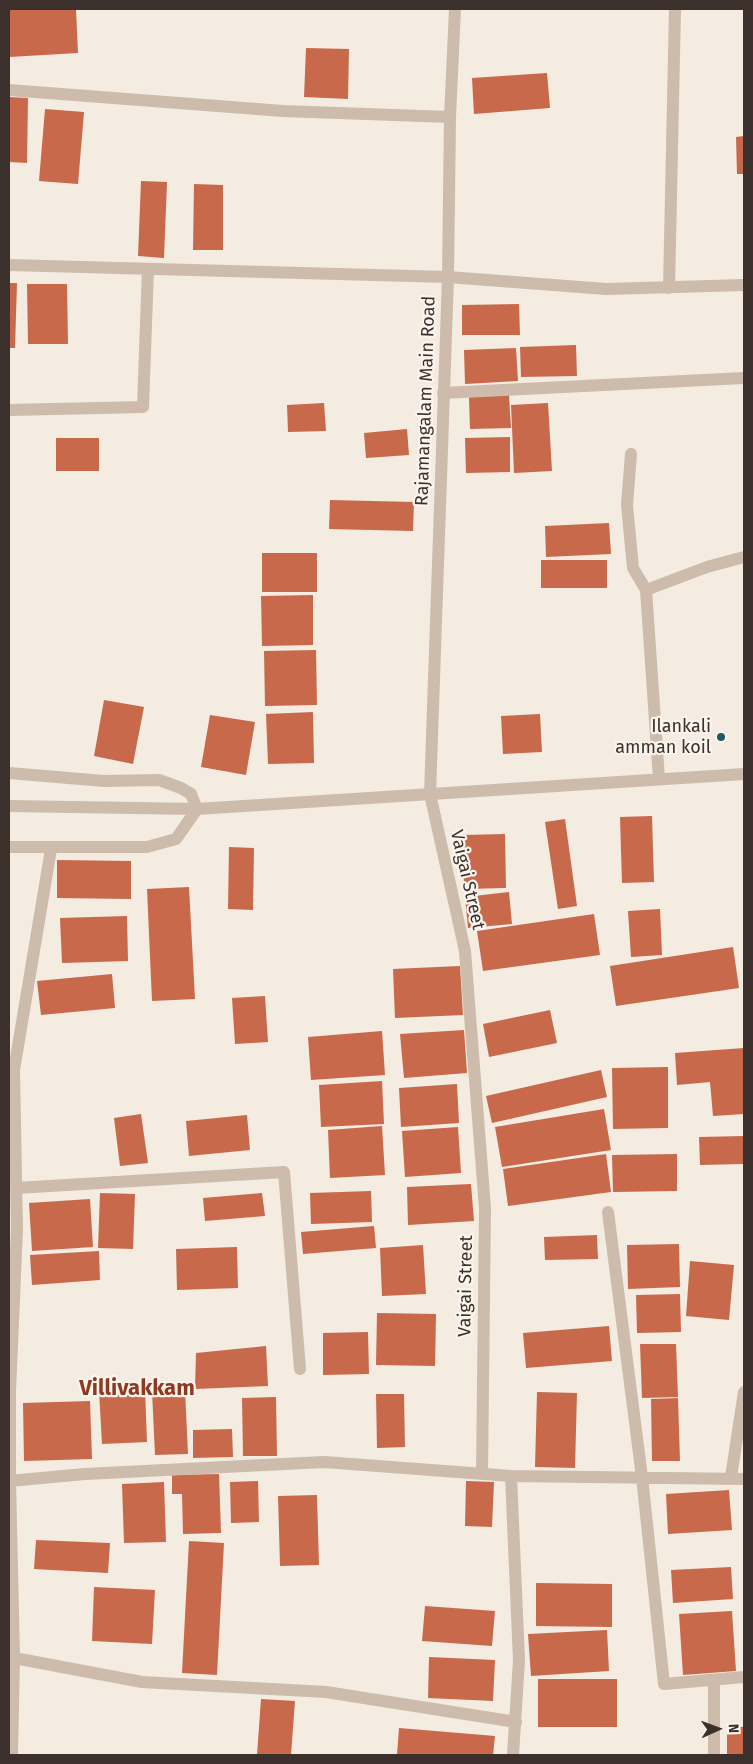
<!DOCTYPE html>
<style>
body{margin:0}
#map{position:relative;width:753px;height:1764px;overflow:hidden;background:#f4ebe1;font-family:"Fira Sans",sans-serif}
canvas{display:block}
.frame{position:absolute;inset:0;border:10px solid #3b302b;pointer-events:none}
.north{position:absolute;left:693px;top:1704px;width:50px;height:50px;-webkit-text-stroke:4px #fbf5ee;paint-order:stroke;rotate:88deg;font-size:14px;font-weight:700;line-height:20px;text-align:center;color:#3b302b}
.north::after{content:'';display:block;margin:auto;width:18px;height:22px;background:#3b302b;clip-path:polygon(50% 0,100% 100%,50% 72%,0 100%)}
</style>
<div id="map">
<canvas width="753" height="1764"></canvas>
<div class="frame"></div>
<div class="north">N</div>
</div>
<script>
const c = document.querySelector('canvas').getContext('2d');
c.lineJoin = 'round';
function paint(path, color) { c.fillStyle = color; c.fill(path, 'evenodd'); }
const poly = rows => new Path2D(rows.map(r => 'M' + r).join(''));
function trace(path, color, width, dash) { c.strokeStyle = color; c.lineWidth = width; c.lineCap = dash ? 'butt' : 'round'; c.setLineDash(dash || []); c.stroke(path); }
function write(font, color, halo, rows, align = 'center') {
  c.font = font + ' "Fira Sans",sans-serif'; c.lineWidth = 4.5; c.setLineDash([]); c.textBaseline = 'middle'; c.strokeStyle = halo; c.fillStyle = color; for (const [text, x, y, turn = 0] of rows) {
    c.save(); c.translate(x, y); c.rotate((+turn || 0) * Math.PI / 180); c.textAlign = isNaN(turn) ? turn : align; if (halo) c.strokeText(text, 0, 0); c.fillText(text, 0, 0); c.restore();
  }
}
paint(poly([
 [9,9,76,9,78,53,9,57],
 [306,48,349,49,348,99,304,97],
 [547,73,550,108,474,114,472,78],
 [9,97,28,98,27,163,9,162],
 [45,109,84,112,78,184,39,181],
 [744,136,744,174,737,174,736,137],
 [141,181,167,182,164,258,138,256],
 [194,184,223,185,223,250,193,250],
 [9,283,17,283,15,348,9,348],
 [27,284,67,284,68,344,28,344],
 [519,304,520,335,462,335,462,305],
 [576,345,577,376,521,377,520,347],
 [516,348,518,381,465,384,464,350],
 [509,395,511,428,470,429,469,397],
 [324,403,326,431,288,432,287,405],
 [548,403,552,471,514,473,511,405],
 [407,429,409,455,366,458,364,433],
 [510,437,510,472,466,473,465,438],
 [56,438,99,438,99,471,56,471],
 [330,500,414,502,413,531,329,529],
 [609,523,611,554,546,557,545,526],
 [262,553,317,553,317,592,262,592],
 [541,560,607,560,607,588,541,588],
 [313,595,313,645,262,646,261,596],
 [316,650,317,705,265,706,264,651],
 [104,700,144,707,133,764,94,756],
 [313,712,314,763,268,764,266,714],
 [540,714,542,752,503,754,501,716],
 [210,715,255,722,246,775,201,767],
 [652,816,654,882,622,883,620,817],
 [565,819,577,906,558,909,545,822],
 [505,834,506,888,464,889,463,835],
 [229,847,254,848,253,910,228,909],
 [57,860,131,861,131,899,57,898],
 [189,887,195,999,152,1001,147,889],
 [509,892,512,924,468,928,465,897],
 [660,909,662,955,631,957,628,911],
 [594,914,600,955,483,971,477,931],
 [127,916,128,961,62,963,60,918],
 [733,947,739,988,616,1006,610,966],
 [460,966,463,1015,395,1018,393,969],
 [112,974,115,1008,41,1015,37,981],
 [265,996,268,1042,235,1044,232,998],
 [550,1010,557,1043,489,1057,483,1024],
 [464,1030,467,1073,404,1078,400,1034],
 [382,1031,385,1075,311,1080,308,1037],
 [744,1048,744,1114,713,1116,710,1082,677,1085,675,1053],
 [668,1067,668,1128,613,1129,612,1068],
 [601,1070,607,1097,492,1123,486,1096],
 [382,1081,384,1124,321,1127,319,1085],
 [457,1084,459,1123,401,1127,399,1088],
 [604,1109,611,1150,502,1167,495,1127],
 [141,1114,148,1163,120,1166,114,1118],
 [247,1115,250,1150,189,1156,186,1121],
 [382,1126,385,1175,330,1178,328,1130],
 [458,1127,461,1173,405,1177,402,1131],
 [744,1136,744,1164,700,1165,699,1137],
 [606,1154,611,1192,508,1206,503,1169],
 [677,1154,677,1191,613,1192,612,1155],
 [471,1184,474,1221,408,1225,407,1187],
 [371,1191,372,1222,311,1224,310,1193],
 [100,1193,135,1194,133,1249,98,1248],
 [262,1193,265,1216,205,1221,203,1198],
 [90,1199,93,1247,32,1251,29,1203],
 [374,1226,376,1248,303,1254,301,1232],
 [597,1235,598,1259,545,1260,544,1237],
 [679,1244,680,1287,628,1289,627,1245],
 [423,1245,426,1294,382,1296,380,1248],
 [237,1247,238,1288,177,1290,176,1249],
 [99,1251,100,1280,32,1285,30,1255],
 [690,1261,734,1265,729,1320,686,1316],
 [680,1294,681,1332,637,1333,636,1295],
 [377,1313,436,1314,435,1366,376,1365],
 [609,1326,612,1361,526,1368,523,1333],
 [368,1332,369,1374,323,1375,323,1333],
 [640,1344,676,1344,678,1397,642,1398],
 [266,1346,268,1386,195,1389,196,1353],
 [145,1389,147,1442,102,1444,99,1391],
 [185,1390,188,1454,155,1455,152,1391],
 [537,1392,577,1393,575,1468,535,1467],
 [376,1394,404,1394,405,1447,377,1448],
 [276,1397,277,1456,243,1456,242,1398],
 [678,1398,680,1461,652,1461,651,1399],
 [90,1401,92,1459,24,1461,23,1403],
 [232,1429,233,1457,193,1458,193,1430],
 [219,1474,221,1533,183,1534,182,1494,172,1494,172,1475],
 [258,1481,259,1522,231,1523,230,1482],
 [466,1481,494,1482,492,1527,465,1526],
 [164,1482,166,1542,124,1543,122,1484],
 [729,1490,732,1530,668,1534,666,1494],
 [317,1495,319,1565,280,1566,278,1496],
 [36,1540,110,1543,108,1573,34,1569],
 [189,1541,224,1543,217,1675,182,1673],
 [731,1567,733,1599,673,1603,671,1570],
 [536,1583,612,1584,612,1627,536,1626],
 [94,1587,155,1590,152,1644,92,1641],
 [425,1606,495,1611,492,1646,422,1641],
 [732,1611,736,1671,683,1675,679,1614],
 [607,1630,609,1671,531,1676,528,1634],
 [429,1657,495,1660,493,1701,428,1698],
 [538,1679,617,1679,617,1727,538,1727],
 [261,1699,295,1701,291,1755,257,1755],
 [727,1726,744,1727,744,1755,727,1755],
 [399,1728,495,1736,493,1755,397,1755]
]), '#c8694b');
trace(poly([
 [455,9,450,117,448,277,430,794,465,951,485,1208,482,1474],
 [9,90,283,111,450,117],
 [9,265,448,277,606,289,744,285],
 [669,288,675,9],
 [443,393,744,378],
 [9,410,143,407,148,269],
 [631,454,627,505,633,568,646,590],
 [9,773,104,781,159,780,181,788,191,794,197,809,176,839,147,847,9,847],
 [659,779,646,590,707,567,744,557],
 [9,806,197,809,744,774],
 [16,1188,284,1172,300,1369],
 [608,1212,642,1477,664,1684,744,1677],
 [511,1476,744,1479],
 [731,1477,744,1392],
 [9,1481,85,1474,324,1462,511,1476,519,1660,513,1755],
 [9,1657,142,1682,326,1692,516,1722],
 [12,1755,14,1657,10,1481,10,1391,17,1229,14,1070,51,849],
 [714,1755,714,1680]
]), '#cdbbac', 12);
for (const [x, y, r, color] of [
 [721,737,5,"#1f5a5e"]
]) { const dot = new Path2D(); dot.arc(x, y, r, 0, 2 * Math.PI); c.fillStyle = color; c.fill(dot); trace(dot, '#fbf5ee', 2); }
write('18px', '#3b302b', '#fbf5ee', [
 ["Rajamangalam Main Road",426,401,-88],
 ["Vaigai Street",467,880,77],
 ["Vaigai Street",466,1286,-89]
]);
write('18px', '#3b302b', '#fbf5ee', [
 ["Ilankali",711,727],
 ["amman koil",711,748]
], 'right');
write('bold 22px', '#8c3b22', '#fbf5ee', [
 ["Villivakkam",137,1389]
]);
</script>
